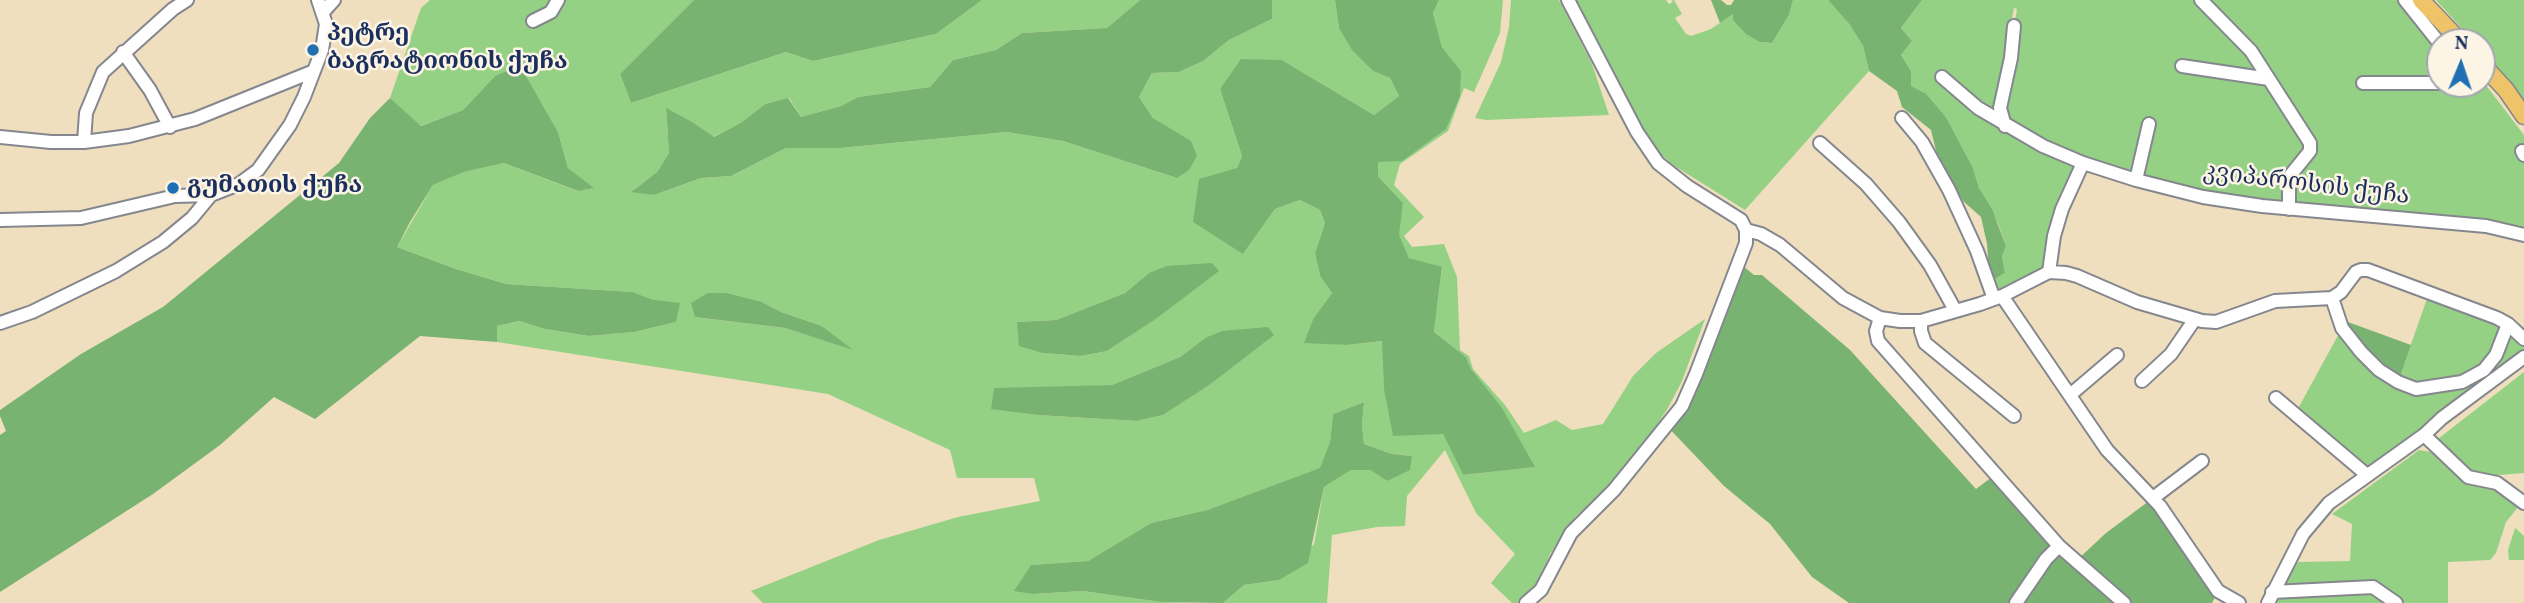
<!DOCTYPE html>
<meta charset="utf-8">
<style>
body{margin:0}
#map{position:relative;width:2524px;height:603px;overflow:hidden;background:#efdfbe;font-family:Vollkorn,serif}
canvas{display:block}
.north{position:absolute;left:2426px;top:28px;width:70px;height:70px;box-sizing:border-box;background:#fcf5e5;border:2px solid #a2a6af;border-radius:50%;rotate:2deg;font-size:19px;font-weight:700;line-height:28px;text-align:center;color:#1b2f5e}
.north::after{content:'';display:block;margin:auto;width:24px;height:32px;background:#1f6fb2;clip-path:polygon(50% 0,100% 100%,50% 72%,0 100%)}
</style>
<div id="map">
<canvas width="2524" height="603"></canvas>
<div class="north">N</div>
</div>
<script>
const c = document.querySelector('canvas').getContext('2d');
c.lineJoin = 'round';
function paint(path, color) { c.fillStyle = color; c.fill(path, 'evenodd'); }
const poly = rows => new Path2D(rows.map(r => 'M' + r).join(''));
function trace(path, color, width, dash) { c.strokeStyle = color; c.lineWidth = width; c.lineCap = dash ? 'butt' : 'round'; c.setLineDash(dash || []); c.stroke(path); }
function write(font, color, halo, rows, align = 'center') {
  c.font = font + ' Vollkorn,"Noto Serif Georgian",serif'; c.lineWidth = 5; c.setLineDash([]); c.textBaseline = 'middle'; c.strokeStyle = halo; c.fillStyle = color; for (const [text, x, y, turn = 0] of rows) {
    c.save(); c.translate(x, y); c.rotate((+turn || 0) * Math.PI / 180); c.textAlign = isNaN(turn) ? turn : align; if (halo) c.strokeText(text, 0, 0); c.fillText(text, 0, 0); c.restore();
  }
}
paint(poly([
 [430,0,694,0,620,74,631,103,786,52,813,61,936,34,982,0,1140,0,1107,28,1022,33,996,50,953,60,930,87,858,97,841,106,801,117,789,98,765,104,742,122,713,137,694,123,666,109,669,153,657,172,632,191,654,195,701,178,731,176,786,148,840,148,1007,132,1063,141,1177,178,1168,128,1153,118,1139,97,1152,73,1179,72,1203,61,1229,40,1272,19,1272,0,1335,0,1339,28,1373,71,1390,78,1399,96,1374,115,1282,60,1220,89,1242,156,1237,168,1243,254,1275,209,1300,200,1320,210,1325,223,1315,253,1320,276,1332,293,1313,319,1305,342,1347,345,1383,341,1384,389,1443,434,1463,475,1534,467,1471,369,1466,357,1434,332,1442,268,1409,258,1398,235,1403,203,1378,176,1378,162,1461,71,1442,47,1433,13,1439,0,1503,0,1500,33,1474,92,1464,88,1448,131,1400,164,1394,185,1424,217,1404,236,1412,247,1444,244,1457,277,1460,350,1469,356,1473,369,1505,405,1524,433,1556,420,1572,430,1603,424,1633,376,1656,353,1705,319,1682,381,1668,408,1637,455,1599,496,1576,516,1550,554,1539,581,1517,603,1512,603,1491,583,1515,554,1476,513,1445,450,1407,496,1405,526,1377,527,1332,535,1327,603,1223,603,1244,585,1279,580,1314,544,1324,487,1351,470,1370,470,1387,481,1412,456,1392,454,1364,444,1362,425,1364,402,1333,414,1330,442,1321,468,1207,510,1151,523,1088,561,1032,565,1015,590,1033,594,1083,591,1161,602,1195,603,763,603,751,591,879,540,958,517,1040,501,1034,478,957,478,950,450,828,394,497,342,497,326,519,321,545,329,589,336,634,332,676,322,654,300,631,292,506,284,456,269,397,247,433,185,464,172,504,163,577,191,593,188,568,168,558,132,520,65,495,76,463,110,420,126,390,98,421,8],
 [1149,273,1172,305,1153,321,1107,351,1081,356,1043,353,1017,322,1056,320,1125,293],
 [762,302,781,312,822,326,851,349,785,328,695,317],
 [1205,338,1228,370,1208,386,1163,415,1137,421,1037,415,991,408,1073,387,1112,385,1180,357],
 [1511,0,1559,0,1592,64,1609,115,1486,120,1475,118,1501,62,1509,27],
 [1574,0,1666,0,1669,4,1673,2,1671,0,1674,0,1682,14,1675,18,1686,34,1691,36,1711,29,1733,14,1760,42,1772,43,1789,15,1793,0,1828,0,1850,25,1863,46,1869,71,1745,210,1673,165,1657,151,1638,124],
 [1922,0,2414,0,2452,42,2440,42,2440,84,2482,84,2482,80,2524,135,2524,235,2262,206,2083,163,2062,209,2049,272,2002,296,1993,280,2005,273,2002,257,2006,246,1998,223,1979,188,1973,168,1946,117,1926,95,1911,86,1911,71,1901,55,1912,41,1901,28],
 [2014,8,2017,9,2000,108,1996,106],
 [2436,0,2524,0,2524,103,2482,51,2482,42,2474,42],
 [2429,293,2497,318,2524,339,2524,357,2367,475,2295,414,2342,328,2398,381],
 [2524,372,2524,473,2476,477,2434,442],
 [2419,450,2431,452,2465,479,2495,485,2519,506,2506,522,2496,553,2490,560,2448,562,2448,603,2277,603,2288,578,2298,562,2350,561,2352,524,2332,514],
 [2515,528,2524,536,2524,560,2509,560,2508,550]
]), '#95d185');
paint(poly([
 [694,0,982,0,936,34,813,61,786,52,631,103,620,74],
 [1140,0,1272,0,1272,19,1229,40,1203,61,1179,72,1152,73,1139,97,1153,118,1191,141,1197,156,1189,170,1177,178,1063,141,1007,132,840,148,786,148,731,176,701,178,654,195,631,192,657,172,669,153,666,108,694,123,714,137,742,122,765,104,788,98,801,117,841,106,858,97,930,87,953,60,996,50,1022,33,1107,28],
 [1335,0,1439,0,1433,13,1442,47,1461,71,1460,96,1446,129,1402,161,1378,162,1378,176,1403,203,1399,235,1409,258,1442,267,1434,332,1466,357,1471,369,1502,408,1535,467,1463,475,1443,434,1393,436,1384,389,1382,341,1347,345,1304,343,1313,319,1332,293,1320,276,1315,253,1325,223,1320,210,1300,200,1275,209,1243,254,1193,222,1199,179,1237,168,1242,156,1220,89,1241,59,1282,60,1374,115,1399,96,1390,78,1373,71,1352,50,1339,28],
 [1711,0,1721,0,1727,5,1731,5,1734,0,1793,0,1789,15,1772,43,1760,42,1746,34,1733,20,1733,14,1720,23],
 [1828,0,1922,0,1901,28,1912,41,1901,55,1911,71,1911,86,1926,94,1946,117,1973,168,1979,188,1992,209,2006,246,2002,257,2005,273,1993,280,1989,272,1987,244,1981,217,1963,201,1937,155,1931,130,1902,107,1897,91,1869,71,1863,46,1850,25],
 [520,65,558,132,568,168,594,188,578,191,504,163,464,172,433,185,410,222,397,247,456,269,506,284,632,292,654,300,680,303,676,322,634,332,589,336,545,329,519,321,497,326,497,342,420,336,315,419,274,397,220,445,153,494,0,592,0,435,6,431,0,416,0,410,81,354,163,307,339,163,370,118,390,98,421,126,463,110,495,76],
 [1738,262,1754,275,1762,275,1850,350,1976,489,1996,474,2076,561,2106,533,2153,498,2218,591,2212,603,1849,603,1812,577,1770,524,1724,486,1666,425,1682,406],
 [1212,263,1219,271,1153,321,1107,351,1081,356,1043,353,1019,346,1017,322,1056,320,1125,293,1149,273,1167,266],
 [708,293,726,293,762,302,781,312,822,326,853,350,785,328,695,317,691,303],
 [2337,318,2411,345,2398,382],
 [1268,327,1274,335,1208,386,1163,415,1137,421,1037,415,991,409,994,388,1112,385,1180,357,1205,338,1222,331],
 [1364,402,1362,425,1364,444,1392,454,1412,456,1410,470,1387,481,1370,470,1351,470,1324,487,1308,563,1279,580,1244,585,1223,603,1161,602,1083,591,1033,594,1014,591,1031,565,1088,561,1151,523,1207,510,1320,468,1330,442,1333,414]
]), '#78b372');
const minor = poly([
 [2201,0,2251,51,2310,143,2310,151,2289,177,2289,209],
 [2405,0,2440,44],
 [324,11,334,0],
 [533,21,551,12,558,0],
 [123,52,150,90,170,127],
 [2182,66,2269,79],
 [1942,77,1978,108,2043,146,2083,163,2136,180,2203,197,2262,206,2486,226,2524,235],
 [2363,83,2440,83],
 [1902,118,1922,142,1949,190,1977,251,1994,299],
 [2005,126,2000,108,2011,58,2014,26],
 [0,137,51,142,84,142,129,136,195,119,314,71],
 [84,142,86,113,103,72,173,9,187,0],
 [1820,143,1866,184,1899,222,1930,265,1955,310],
 [2522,151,2524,155],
 [2136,180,2149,124],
 [0,220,81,218,175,196,211,195,239,184,258,170,290,125,304,97,322,50,326,24,318,0],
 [1746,230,1761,234,1780,245,1843,298,1880,318,1900,321,1921,321,1980,304,2002,296,2049,272,2066,273,2077,276,2137,302,2202,321,2216,322,2275,301,2332,298,2341,292,2356,272,2361,270,2368,270,2497,318,2508,324,2524,339],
 [2049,272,2054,236,2062,209,2083,163],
 [2002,296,2107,450,2160,506,2218,591,2239,603],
 [2332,298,2342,328,2361,352,2379,370,2398,382,2416,389,2462,382,2484,370,2496,355,2508,324],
 [1880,318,1876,331,1878,341,2059,546,2124,603],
 [1921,321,1921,331,1925,343,2014,416],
 [0,323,32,312,116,271,163,242,192,218,211,195],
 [2142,381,2171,354,2195,319],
 [2070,395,2117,355],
 [2276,398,2367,475],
 [2424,435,2468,477,2497,483,2524,503],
 [2153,498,2202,461],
 [2272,592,2373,587,2396,603],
 [1526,603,1541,590,1571,533,1614,490,1682,406,1696,374,1746,243,1746,230,1741,220,1687,186,1658,163,1637,132,1568,0],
 [2016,603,2046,559,2059,546],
 [2268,603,2303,534,2329,503,2424,435,2442,418,2524,357]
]);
const major = poly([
 [2421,0,2461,42],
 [2482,64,2506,90,2524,116]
]);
trace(minor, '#85878e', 16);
trace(major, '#85878e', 19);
trace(minor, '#fff', 12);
trace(major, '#efc469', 16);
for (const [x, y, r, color] of [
 [313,50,7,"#1f6fb2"],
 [173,188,7,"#1f6fb2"]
]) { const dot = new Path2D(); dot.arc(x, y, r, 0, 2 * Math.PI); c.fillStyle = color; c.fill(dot); trace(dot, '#fcf5e5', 2.5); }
write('bold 24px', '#1b2f5e', '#fcf5e5', [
 ["პეტრე",327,36],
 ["ბაგრატიონის ქუჩა",327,64],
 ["გუმათის ქუჩა",187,188]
], 'left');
write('24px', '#1b2f5e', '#fcf5e5', [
 ["კვიპაროსის ქუჩა",2306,186,7]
]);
</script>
